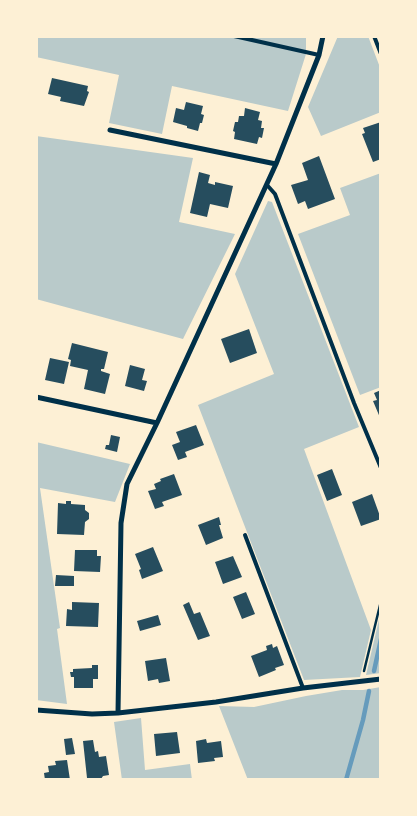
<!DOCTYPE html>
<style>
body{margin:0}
#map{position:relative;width:417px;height:816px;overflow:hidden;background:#fdf0d5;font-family:"Times New Roman",serif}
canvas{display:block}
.frame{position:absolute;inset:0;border:38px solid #fdf0d5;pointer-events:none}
</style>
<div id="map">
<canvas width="417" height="816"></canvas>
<div class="frame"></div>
</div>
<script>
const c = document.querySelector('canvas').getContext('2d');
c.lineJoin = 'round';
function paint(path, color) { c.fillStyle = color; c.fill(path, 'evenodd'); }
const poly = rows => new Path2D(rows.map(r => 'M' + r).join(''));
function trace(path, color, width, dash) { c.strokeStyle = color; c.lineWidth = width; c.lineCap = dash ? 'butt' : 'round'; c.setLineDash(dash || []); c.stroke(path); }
paint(poly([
 [36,36,306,36,306,54,288,111,172,86,162,134,109,123,119,75,36,57],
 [338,36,368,36,381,70,381,112,321,136,308,107],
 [36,136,193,158,179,222,235,234,183,339,36,299],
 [381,173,381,387,360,395,298,234,350,215,340,188],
 [268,201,272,202,359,427,304,449,371,630,360,677,304,680,198,405,274,374,235,274],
 [36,442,130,464,115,502,40,488,60,628,57,629,67,704,36,700],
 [381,611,381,673,366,675],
 [381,687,381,780,248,780,219,706,254,707,306,696,342,690,363,690],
 [141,718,145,770,190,764,192,780,122,780,114,722]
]), '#b9caca');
trace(poly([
 [374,671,381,639],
 [346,780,363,720,369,691]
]), '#669bbc', 4.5);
paint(poly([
 [52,78,88,86,87,91,89,92,84,106,60,101,61,97,48,94],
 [186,102,203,106,201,114,204,115,202,123,200,123,198,131,187,128,187,126,173,122,176,108,184,110],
 [245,108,260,112,258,120,262,121,261,128,264,128,262,138,259,137,257,144,234,139,235,132,233,131,235,122,238,122,239,116,244,116],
 [381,122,381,159,373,162,362,134,365,133,363,128],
 [319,156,335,199,308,209,305,201,298,204,291,185,308,180,302,163],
 [199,172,210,175,208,183,215,185,215,182,233,186,228,208,210,204,207,217,190,213],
 [249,329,257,353,230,363,221,339],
 [72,343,108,352,104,369,101,369,101,371,110,374,105,394,84,389,88,370,70,366,71,360,68,359],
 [50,358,69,362,64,384,45,380],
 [130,365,145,369,142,380,147,381,144,391,125,386],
 [381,390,381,420,373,401,377,400,374,393],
 [196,425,204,445,185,452,187,457,178,460,172,445,180,442,176,432],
 [111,435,120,437,117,452,105,449,106,445,109,445],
 [332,469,342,495,327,501,317,475],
 [174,474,182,495,162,502,164,506,155,509,148,491,156,489,154,484,161,481,160,479],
 [372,494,381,519,361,526,352,502],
 [66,501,71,501,71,504,85,505,85,510,89,513,89,519,85,522,84,535,57,534,58,503,66,504],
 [219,517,221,525,219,525,223,538,206,545,198,525],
 [153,547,163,571,142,579,139,570,141,569,135,554],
 [75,550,97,550,97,556,101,556,100,572,74,571],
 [233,556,242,577,223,584,215,562],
 [56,575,74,576,74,586,55,586],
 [246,592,255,614,242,619,233,597],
 [72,602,99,603,98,627,66,626,67,609,72,610],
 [189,602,194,614,200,612,210,636,198,640,183,605],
 [158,615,161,625,140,631,137,621],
 [272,644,273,648,277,646,284,665,275,668,276,670,259,677,251,656,267,650,266,646],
 [166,658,170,681,159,683,158,679,148,681,145,661],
 [92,665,98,665,98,679,93,679,93,688,74,688,74,677,71,677,70,672,73,672,73,669,92,668],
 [177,732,180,753,156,756,154,734],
 [72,738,75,754,66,755,64,739],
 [206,739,207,743,221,741,223,757,214,758,215,761,198,763,196,741],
 [93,740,95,752,98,751,99,757,106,756,109,775,103,776,101,779,87,778,83,741],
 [67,760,70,780,45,780,44,773,49,772,48,766,56,765,55,761]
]), '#264d5e');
trace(poly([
 [364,671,381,601]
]), '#003049', 2.5);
trace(poly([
 [234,36,319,55],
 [374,36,381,54],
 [267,185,275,194,354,403,381,468],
 [245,535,303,688]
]), '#003049', 4);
trace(poly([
 [110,130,276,164],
 [36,397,157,423],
 [36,710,92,714,118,713,216,702,303,688,381,679],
 [118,713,121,523,127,484,157,423,276,164,319,55,323,36]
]), '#003049', 5);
</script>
